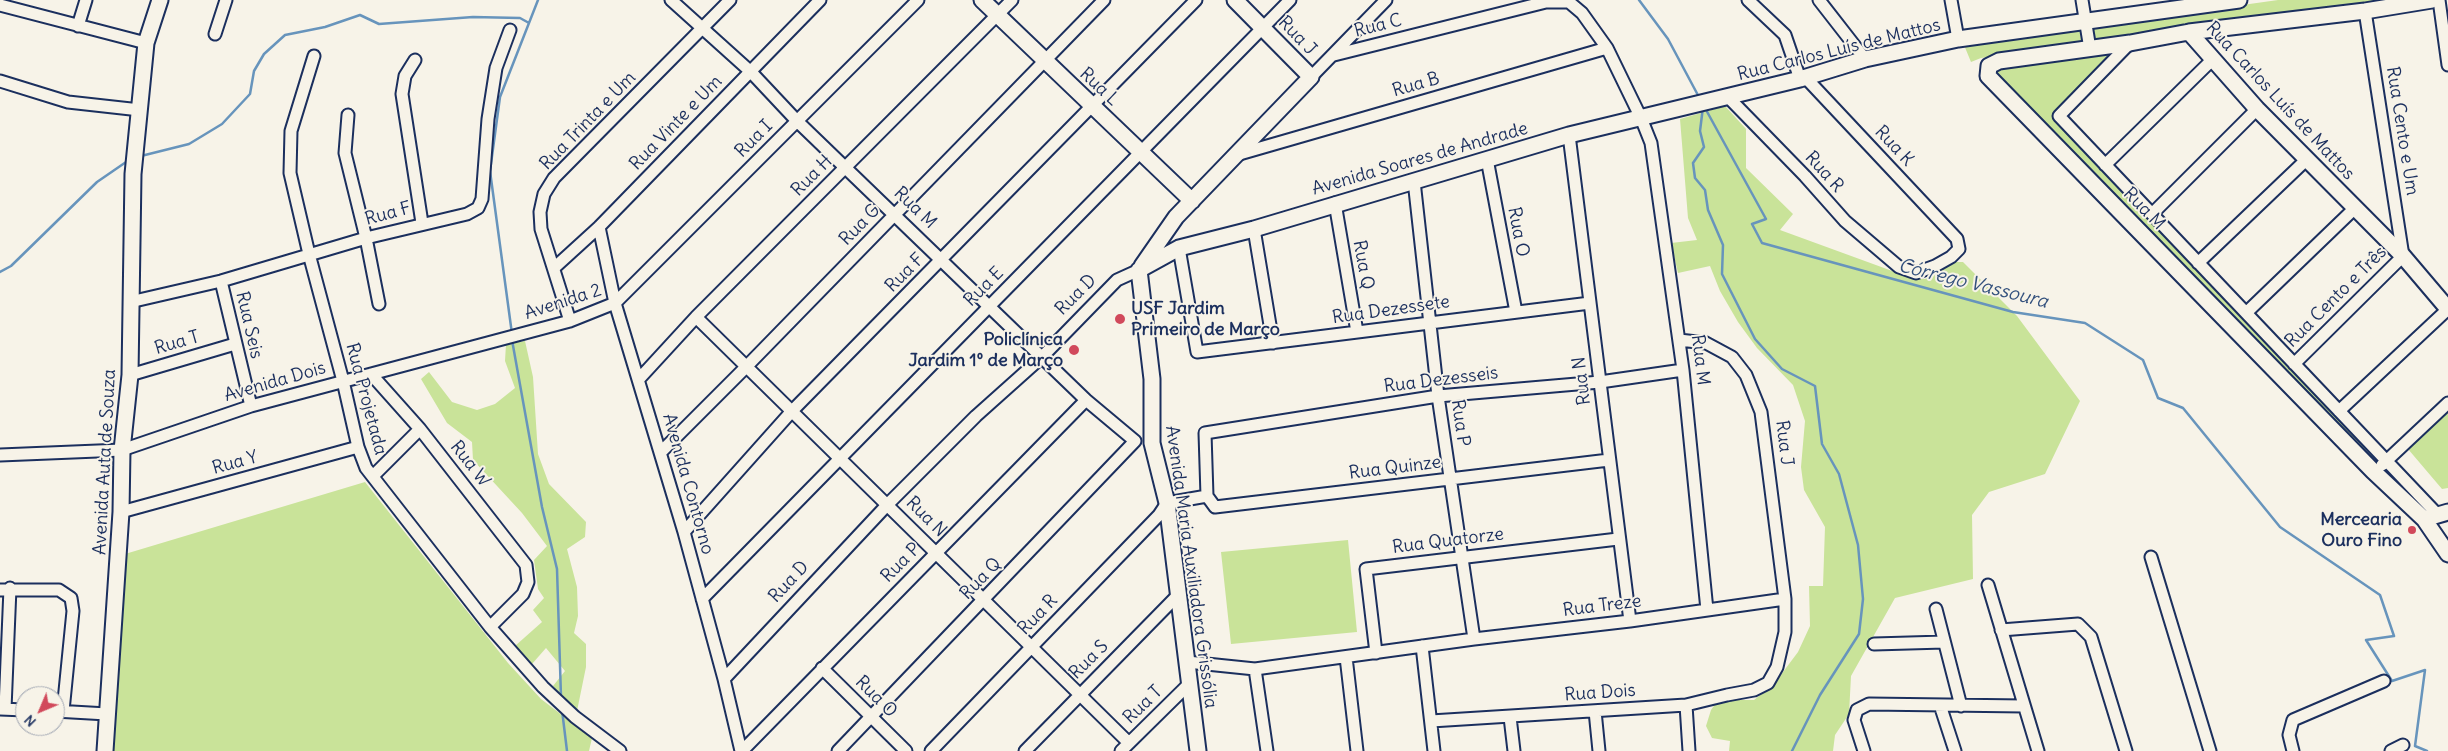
<!DOCTYPE html>
<meta charset="utf-8">
<style>
body{margin:0}
#map{position:relative;width:2448px;height:751px;overflow:hidden;background:#f7f3e8;font-family:Delius,sans-serif}
canvas{display:block}
.north{position:absolute;left:15px;top:686px;width:50px;height:50px;box-sizing:border-box;background:#f7f3e8;border:1px solid #9fa5b1;border-radius:50%;rotate:225deg;font-size:14px;font-weight:700;line-height:20px;text-align:center;color:#1b2f5e}
.north::after{content:'';display:block;margin:auto;width:18px;height:22px;background:#d1495b;clip-path:polygon(50% 0,100% 100%,50% 72%,0 100%)}
</style>
<div id="map">
<canvas width="2448" height="751"></canvas>
<div class="north">N</div>
</div>
<script>
const c = document.querySelector('canvas').getContext('2d');
c.lineJoin = 'round';
function paint(path, color) { c.fillStyle = color; c.fill(path, 'evenodd'); }
const poly = rows => new Path2D(rows.map(r => 'M' + r).join(''));
function trace(path, color, width, dash) { c.strokeStyle = color; c.lineWidth = width; c.lineCap = dash ? 'butt' : 'round'; c.setLineDash(dash || []); c.stroke(path); }
function write(font, color, halo, rows, align = 'center') {
  c.font = font + ' Delius,sans-serif'; c.lineWidth = 4; c.setLineDash([]); c.textBaseline = 'middle'; c.strokeStyle = halo; c.fillStyle = color; for (const [text, x, y, turn = 0] of rows) {
    c.save(); c.translate(x, y); c.rotate((+turn || 0) * Math.PI / 180); c.textAlign = isNaN(turn) ? turn : align; if (halo) c.strokeText(text, 0, 0); c.fillText(text, 0, 0); c.restore();
  }
}
paint(poly([
 [2278,0,2407,0,2095,44,2093,26],
 [2079,28,2082,44,1981,58,1971,62,1964,45],
 [2118,52,2054,115,2383,458,2374,467,1992,76,1998,67],
 [1725,106,1746,129,1746,168,1793,214,1780,230,1906,276,1925,279,1955,262,1963,262,2017,316,2080,401,2045,474,1989,492,1972,515,1973,579,1895,598,1851,676,1849,714,1835,735,1833,751,1729,751,1730,741,1712,738,1706,726,1711,710,1718,700,1754,700,1774,684,1798,652,1810,626,1809,586,1823,586,1825,527,1804,490,1801,467,1805,421,1793,385,1757,348,1738,322,1720,291,1710,266,1678,273,1671,243,1697,240,1688,218,1680,119],
 [525,341,533,377,538,454,549,484,586,522,585,537,567,549,577,587,578,616,574,633,586,644,586,667,577,711,553,686,565,671,546,648,532,664,515,646,542,622,533,610,544,598,538,589,534,560,547,546,522,513,473,460,472,442,447,423,421,379,429,372,452,402,477,410,495,404,515,388,505,361,506,344],
 [2448,409,2448,488,2442,489,2408,449],
 [365,482,508,663,541,699,592,738,589,751,112,751,125,554],
 [1348,540,1357,632,1231,644,1221,552]
]), '#c9e399');
trace(poly([
 [1639,0,1668,39,1700,99],
 [1703,107,1700,131,1704,147,1693,163,1695,178,1705,190,1708,210,1723,245,1722,274,1755,339,1782,369,1815,386,1822,444,1839,474,1858,545,1863,599,1859,634,1820,695,1792,751],
 [1705,108,1766,219,1752,224,1762,243,2013,312,2085,323,2143,360,2158,398,2183,408,2280,527,2380,595,2394,636,2366,640,2392,681,2425,670,2415,746,2427,751],
 [141,156,189,144,222,124,250,94,254,71,264,54,285,35,325,27,360,15,379,24,473,17,520,18,529,23],
 [0,272,11,266,97,182,129,160],
 [512,334,490,171,500,97,538,0],
 [512,340,542,507,557,569,561,697],
 [562,710,567,751]
]), '#6794bc', 2.5);
const street = poly([
 [671,0,751,72,797,121,1086,400,1135,441],
 [1748,0,1785,35,1800,79],
 [1819,0,1865,59],
 [1951,0,1958,39],
 [2082,0,2090,49],
 [2439,0,2448,65],
 [0,5,146,43],
 [78,26,86,0],
 [215,34,226,0],
 [2130,43,2059,116,2437,514],
 [1334,55,1546,2,1569,2,1582,13,1607,48,1641,118,1651,143,1683,370,1707,610],
 [314,56,291,131,290,173,309,254,343,381,358,447,366,468,490,627,543,687,575,717,620,751],
 [415,60,405,76,402,94,422,223],
 [1311,77,1386,0],
 [0,81,68,102,140,110],
 [1728,97,1805,176,1845,221,1899,267,1916,273,1935,266,1951,257,1959,249,1957,239,1805,77],
 [348,115,345,153,366,238,379,304],
 [1569,135,1630,621],
 [1236,155,1607,48],
 [1487,159,1516,312],
 [2105,165,2212,60],
 [1414,181,1438,396,1474,639],
 [1335,203,1357,332],
 [2152,214,2257,109],
 [599,227,615,303,684,532,724,679,741,751],
 [1254,229,1273,343],
 [1179,248,1197,352,1590,303],
 [2198,263,2306,160],
 [554,268,599,227,820,0],
 [221,281,251,406],
 [130,302,221,281,366,238,467,214,478,208,482,199,488,119,496,68,510,30],
 [2246,313,2355,208],
 [696,317,1129,743],
 [570,321,541,229,540,212,544,194,554,178,730,0],
 [2294,364,2403,256,2365,11],
 [371,374,420,429,526,565,528,582,523,594,490,627],
 [130,375,235,344],
 [639,379,696,317,1012,0],
 [2339,411,2448,309],
 [661,452,746,367,1104,0],
 [0,455,122,450,251,406,570,321,615,303,918,0],
 [1609,460,1215,507,1207,496,1205,433,1438,396,1600,382,1683,370],
 [2382,465,2448,403],
 [373,476,420,429],
 [121,512,358,447],
 [684,532,792,411,1196,0],
 [2151,557,2210,751],
 [1988,585,2038,751],
 [0,590,59,590,71,598,73,611,63,711],
 [702,599,1290,0],
 [1936,609,1961,706],
 [2001,630,2078,624,2091,637,2126,751],
 [1874,644,1944,642],
 [1422,646,1434,751],
 [1376,653,1366,569,1618,539],
 [1346,657,1357,751],
 [1187,662,1255,669,1474,639,1630,621,1785,599],
 [822,668,906,751],
 [1255,669,1267,751],
 [724,679,888,504,976,416,1042,357,1117,280,1139,270],
 [1686,705,1689,751],
 [1940,705,1955,751],
 [0,709,25,710],
 [5,709,10,588],
 [55,711,107,714],
 [1595,711,1599,751],
 [1510,717,1514,751],
 [1431,721,1686,705,1727,695,1754,690,1768,683,1777,667,1785,632,1785,599,1761,412,1746,375,1732,357,1706,343,1679,340],
 [742,751,1086,400],
 [838,751,1135,441],
 [931,751,1159,515,1167,503,1207,496],
 [1025,751,1178,595],
 [1121,751,1189,684],
 [1864,751,1854,720,1857,710,1869,704,2024,706],
 [2293,751,2289,735,2293,720,2384,681],
 [2391,751,2403,745]
]);
const secondary = poly([
 [982,0,1192,201],
 [2432,0,2365,11,2189,32,2130,43,1999,61,1989,66,1988,76,2373,471,2424,519,2448,554],
 [2189,32,2257,109,2403,256,2448,309],
 [1142,266,1176,217,1311,77,1235,0],
 [1139,270,1179,248,1254,229,1569,135,1800,79,1865,59,1958,39,2239,0],
 [1139,270,1152,379,1152,443,1167,503,1198,751],
 [2424,519,2448,512],
 [105,751,121,512,122,450,130,375,133,174,146,43,160,0]
]);
trace(street, '#1b2f5e', 15);
trace(secondary, '#1b2f5e', 19);
trace(street, '#f7f3e8', 11);
trace(secondary, '#f7f3e8', 15);
for (const [x, y, r, color] of [
 [1120,319,6,"#d1495b"],
 [1074,350,6,"#d1495b"],
 [2412,530,5,"#d1495b"]
]) { const dot = new Path2D(); dot.arc(x, y, r, 0, 2 * Math.PI); c.fillStyle = color; c.fill(dot); trace(dot, '#f7f3e8', 2); }
write('18px', '#1b2f5e', '#f7f3e8', [
 ["Rua C",1378,26,-14],
 ["Rua J",1297,36,46],
 ["Rua Carlos Luís de Mattos",1839,50,-14],
 ["Rua B",1416,85,-16],
 ["Rua L",1099,87,43],
 ["Rua Carlos Luís de Mattos",2280,101,47],
 ["Rua Trinta e Um",588,121,-46],
 ["Rua Vinte e Um",676,123,-46],
 ["Rua Cento e Um",2402,131,81],
 ["Rua I",754,139,-45],
 ["Rua K",1894,146,47],
 ["Avenida Soares de Andrade",1420,159,-16],
 ["Rua R",1824,172,48],
 ["Rua H",812,176,-45],
 ["Rua M",915,208,44],
 ["Rua M",2144,209,46],
 ["Rua F",388,214,-15],
 ["Rua G",860,225,-46],
 ["Rua O",1518,232,79],
 ["Rua Q",1363,265,80],
 ["Rua F",905,273,-45],
 ["Rua E",984,287,-45],
 ["Rua D",1076,295,-45],
 ["Rua Cento e Três",2336,297,-45],
 ["Avenida 2",563,302,-18],
 ["Rua Dezessete",1391,310,-8],
 ["Rua Seis",249,325,77],
 ["Rua T",177,343,-16],
 ["Rua M",1700,360,83],
 ["Rua Dezesseis",1441,380,-7],
 ["Rua N",1582,381,-97],
 ["Avenida Dois",275,382,-16],
 ["Rua Projetada",366,399,75],
 ["Rua P",1460,423,82],
 ["Rua J",1784,443,83],
 ["Avenida Auta de Souza",105,462,-87],
 ["Rua Y",235,463,-15],
 ["Rua W",470,464,52],
 ["Rua Quinze",1395,468,-7],
 ["Avenida Contorno",688,484,74],
 ["Rua N",926,517,45],
 ["Rua Quatorze",1448,541,-7],
 ["Rua P",901,563,-45],
 ["Avenida Maria Auxiliadora Grissólia",1191,567,82],
 ["Rua Q",981,579,-46],
 ["Rua D",789,582,-47],
 ["Rua Treze",1602,606,-7],
 ["Rua R",1038,615,-46],
 ["Rua S",1089,660,-45],
 ["Rua Dois",1600,693,-4],
 ["Rua O",876,697,45],
 ["Rua T",1143,705,-44]
]);
write('bold 18px', '#1b2f5e', '#f7f3e8', [
 ["USF Jardim",1131,309,"left"],
 ["Primeiro de Março",1131,330,"left"],
 ["Policlínica",1063,340],
 ["Jardim 1º de Março",1063,361],
 ["Mercearia",2402,520],
 ["Ouro Fino",2402,541]
], 'right');
write('italic 19px', '#34517d', '#f7f3e8', [
 ["Córrego Vassoura",1973,284,14]
]);
</script>
